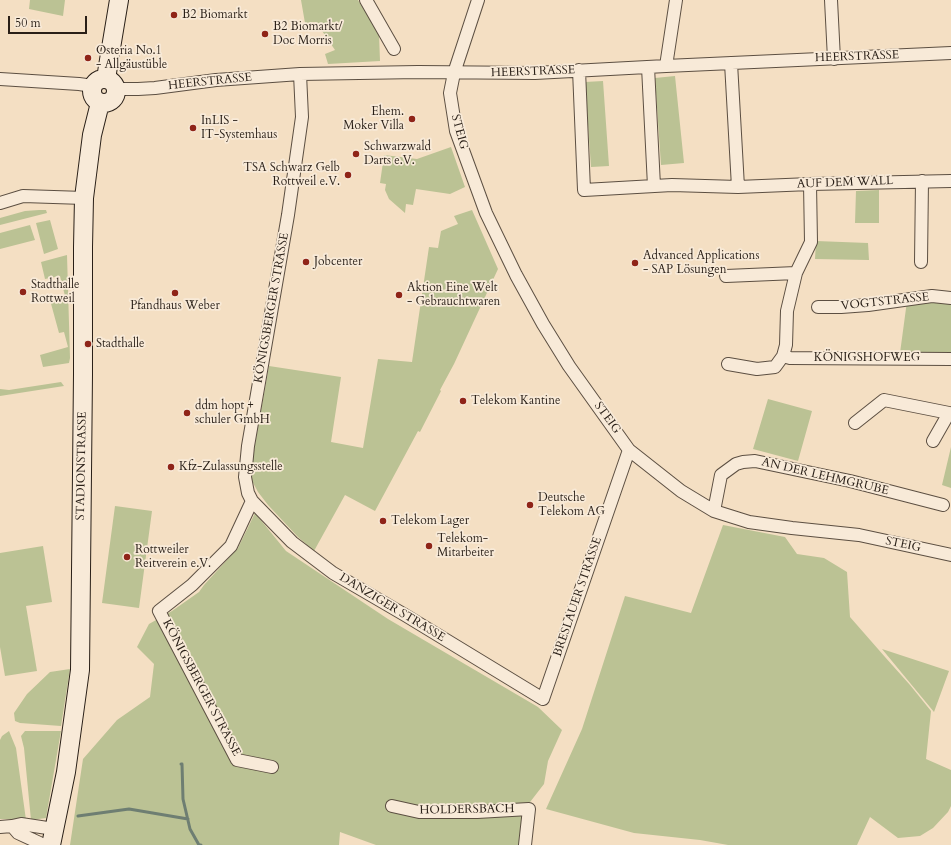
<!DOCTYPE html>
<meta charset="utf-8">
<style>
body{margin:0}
#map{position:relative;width:951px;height:845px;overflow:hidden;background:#f4dfc3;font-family:Cardo,serif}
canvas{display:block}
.scale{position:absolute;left:8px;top:16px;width:79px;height:18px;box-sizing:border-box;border:2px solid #291f17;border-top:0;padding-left:5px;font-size:12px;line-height:14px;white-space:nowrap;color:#291f17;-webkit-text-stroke:3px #f8ead8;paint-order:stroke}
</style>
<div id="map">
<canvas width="951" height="845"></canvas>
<div class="scale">50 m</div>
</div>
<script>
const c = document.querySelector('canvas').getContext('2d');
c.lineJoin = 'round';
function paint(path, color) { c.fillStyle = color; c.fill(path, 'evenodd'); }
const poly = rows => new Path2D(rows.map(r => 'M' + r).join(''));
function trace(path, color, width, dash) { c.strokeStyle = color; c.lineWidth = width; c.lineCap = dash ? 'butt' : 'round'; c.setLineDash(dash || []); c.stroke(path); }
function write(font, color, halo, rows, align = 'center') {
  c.font = font + ' Cardo,serif'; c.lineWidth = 3.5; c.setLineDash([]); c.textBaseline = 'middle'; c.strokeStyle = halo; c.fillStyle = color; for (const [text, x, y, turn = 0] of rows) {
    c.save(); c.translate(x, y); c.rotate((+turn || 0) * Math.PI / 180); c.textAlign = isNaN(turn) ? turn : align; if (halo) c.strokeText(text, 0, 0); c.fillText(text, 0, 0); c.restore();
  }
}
paint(poly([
 [30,0,65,0,63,16,29,9],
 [301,0,358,0,379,34,380,61,328,64,325,54,335,50,316,22,305,23],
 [675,76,684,163,661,165,655,78],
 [603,81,609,166,591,167,585,82],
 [451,147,465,187,450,194,416,189,413,205,406,204,405,213,389,199,385,190,386,184,380,183,384,155,417,159],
 [879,190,879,223,855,223,856,191],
 [39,210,46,210,47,213,0,225,0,218,25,211],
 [472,210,498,269,454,364,440,390,441,391,420,432,418,431,375,511,345,495,314,551,298,537,268,505,258,492,251,479,251,467,269,366,341,377,331,442,363,448,378,359,412,362,429,247,438,248,441,231,458,224,454,216],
 [50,220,58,249,44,254,36,223],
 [30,225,35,240,0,249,0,233],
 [816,241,868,243,869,260,815,259],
 [67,255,70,358,69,363,43,367,40,355,68,347,64,332,59,333,50,300,65,296,60,276,45,279,41,262],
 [907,301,951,301,951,352,900,353],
 [61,382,64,386,0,396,0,389,9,390],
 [768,399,812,411,798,461,753,449],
 [951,447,951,488,942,485],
 [115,506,152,511,139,608,102,603],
 [255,513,286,551,388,619,538,707,562,730,548,761,544,784,527,806,523,845,376,845,340,832,339,845,70,845,83,759,117,720,150,697,154,664,137,647,149,624,172,611,199,592,204,585,238,548],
 [723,525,785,537,797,554,824,558,847,572,850,617,885,657,910,685,931,711,926,759,951,770,951,806,948,812,933,828,920,836,898,838,870,817,857,845,728,845,700,840,634,833,546,809,582,729,625,596,691,613],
 [43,546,52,602,26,606,37,671,5,676,0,647,0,553],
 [882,649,949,671,934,712],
 [70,669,61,726,20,723,15,721,14,713,27,694,50,672],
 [9,731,16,748,26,820,5,819,0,819,0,740,2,736],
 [25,731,61,731,46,818,31,820,24,748,21,736]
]), '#bbc294');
trace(poly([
 [181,764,182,764,183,799,190,829,199,845,201,845],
 [78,816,129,809,188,819]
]), '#6e7e72', 3);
const street = poly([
 [366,0,394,49],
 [478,0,454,73,450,93,456,131,486,213,516,275,543,324,569,366,629,450,681,491,714,511,749,522,792,528,859,535,951,555],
 [831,0,834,59],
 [731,63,738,187],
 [666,66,676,0],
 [648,67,654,186],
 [579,70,584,190,672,185,738,187,810,184,951,181],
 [300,74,302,117,288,215,248,446,245,477,248,493,252,501,292,542,333,573,405,615,543,699,629,450],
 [0,79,79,84,93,86],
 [116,89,138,89,155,88,216,80,300,74,418,72,535,73,666,66,951,53],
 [0,203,23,196,84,198],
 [921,262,922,181],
 [726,276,796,273],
 [818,307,841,307,868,305,932,296,951,298],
 [783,356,790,358,951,359],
 [728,364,757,369,775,367,783,356,786,345,787,311,796,273,811,242,810,184],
 [855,423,884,400,949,413,933,441],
 [252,501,231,546,192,585,159,611,237,760,272,767],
 [714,511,721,475,736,464,743,462,755,461,850,481,943,505],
 [392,806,419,812,477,812,529,809,525,845],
 [12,826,18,833,44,845],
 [0,827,12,826,21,824,54,829]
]);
const secondary = poly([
 '92 91a12 12 0 1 1 24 0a12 12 0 1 1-24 0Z',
 [106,79,109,60,119,0],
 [51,845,66,772,80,670,83,374,83,247,84,198,92,135,100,103]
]);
trace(street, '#5c4f42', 14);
trace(secondary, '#291f17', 20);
trace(street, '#f8ead8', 12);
trace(secondary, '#f8ead8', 18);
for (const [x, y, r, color] of [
 [174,15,4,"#8f2418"],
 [265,34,4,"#8f2418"],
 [88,58,4,"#8f2418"],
 [412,119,4,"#8f2418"],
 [193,128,4,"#8f2418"],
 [356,154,4,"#8f2418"],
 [348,175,4,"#8f2418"],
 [306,262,4,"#8f2418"],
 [635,263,4,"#8f2418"],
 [23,292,4,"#8f2418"],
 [175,293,4,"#8f2418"],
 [399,295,4,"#8f2418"],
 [88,344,4,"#8f2418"],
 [463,401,4,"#8f2418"],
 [187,413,4,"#8f2418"],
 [171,467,4,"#8f2418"],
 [530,505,4,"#8f2418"],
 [383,521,4,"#8f2418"],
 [429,546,4,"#8f2418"],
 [127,557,4,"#8f2418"]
]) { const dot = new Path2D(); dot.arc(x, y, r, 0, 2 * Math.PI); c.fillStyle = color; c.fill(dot); trace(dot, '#f8ead8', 1.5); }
write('12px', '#291f17', '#f8ead8', [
 ["B2 Biomarkt",182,15],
 ["B2 Biomarkt/",273,27],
 ["Doc Morris",273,41],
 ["Osteria No.1",96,51],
 ["- Allgäustüble",96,65],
 ["Ehem.",404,112,"right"],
 ["Moker Villa",404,126,"right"],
 ["InLIS -",201,121],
 ["IT-Systemhaus",201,135],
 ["Schwarzwald",364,147],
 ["Darts e.V.",364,161],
 ["TSA Schwarz Gelb",340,168,"right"],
 ["Rottweil e.V.",340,182,"right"],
 ["Advanced Applications",643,256],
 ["- SAP Lösungen",643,270],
 ["Jobcenter",314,262],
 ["Stadthalle",31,285],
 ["Rottweil",31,299],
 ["Aktion Eine Welt",407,288],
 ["- Gebrauchtwaren",407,302],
 ["Pfandhaus Weber",175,306,"center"],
 ["Stadthalle",96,344],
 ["Telekom Kantine",471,401],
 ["ddm hopt +",195,406],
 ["schuler GmbH",195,420],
 ["Kfz-Zulassungsstelle",179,467],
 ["Deutsche",538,498],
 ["Telekom AG",538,512],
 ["Telekom Lager",391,521],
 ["Telekom-",437,539],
 ["Mitarbeiter",437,553],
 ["Rottweiler",135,550],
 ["Reitverein e.V.",135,564]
], 'left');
write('12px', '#291f17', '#f8ead8', [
 ["HEERSTRASSE",857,57,-2],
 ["HEERSTRASSE",533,72,-2],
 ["HEERSTRASSE",210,82,-6],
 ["STEIG",459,132,75],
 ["AUF DEM WALL",845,183,-2],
 ["VOGTSTRASSE",885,302,-6],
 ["KÖNIGSBERGER STRASSE",272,308,-80],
 ["KÖNIGSHOFWEG",867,358],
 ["STEIG",607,418,54],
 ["STADIONSTRASSE",82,466,-89],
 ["AN DER LEHMGRUBE",825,477,13],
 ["STEIG",903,545,12],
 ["BRESLAUER STRASSE",578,597,-71],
 ["DANZIGER STRASSE",392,608,31],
 ["KÖNIGSBERGER STRASSE",201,688,62],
 ["HOLDERSBACH",467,810,-1]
]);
</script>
